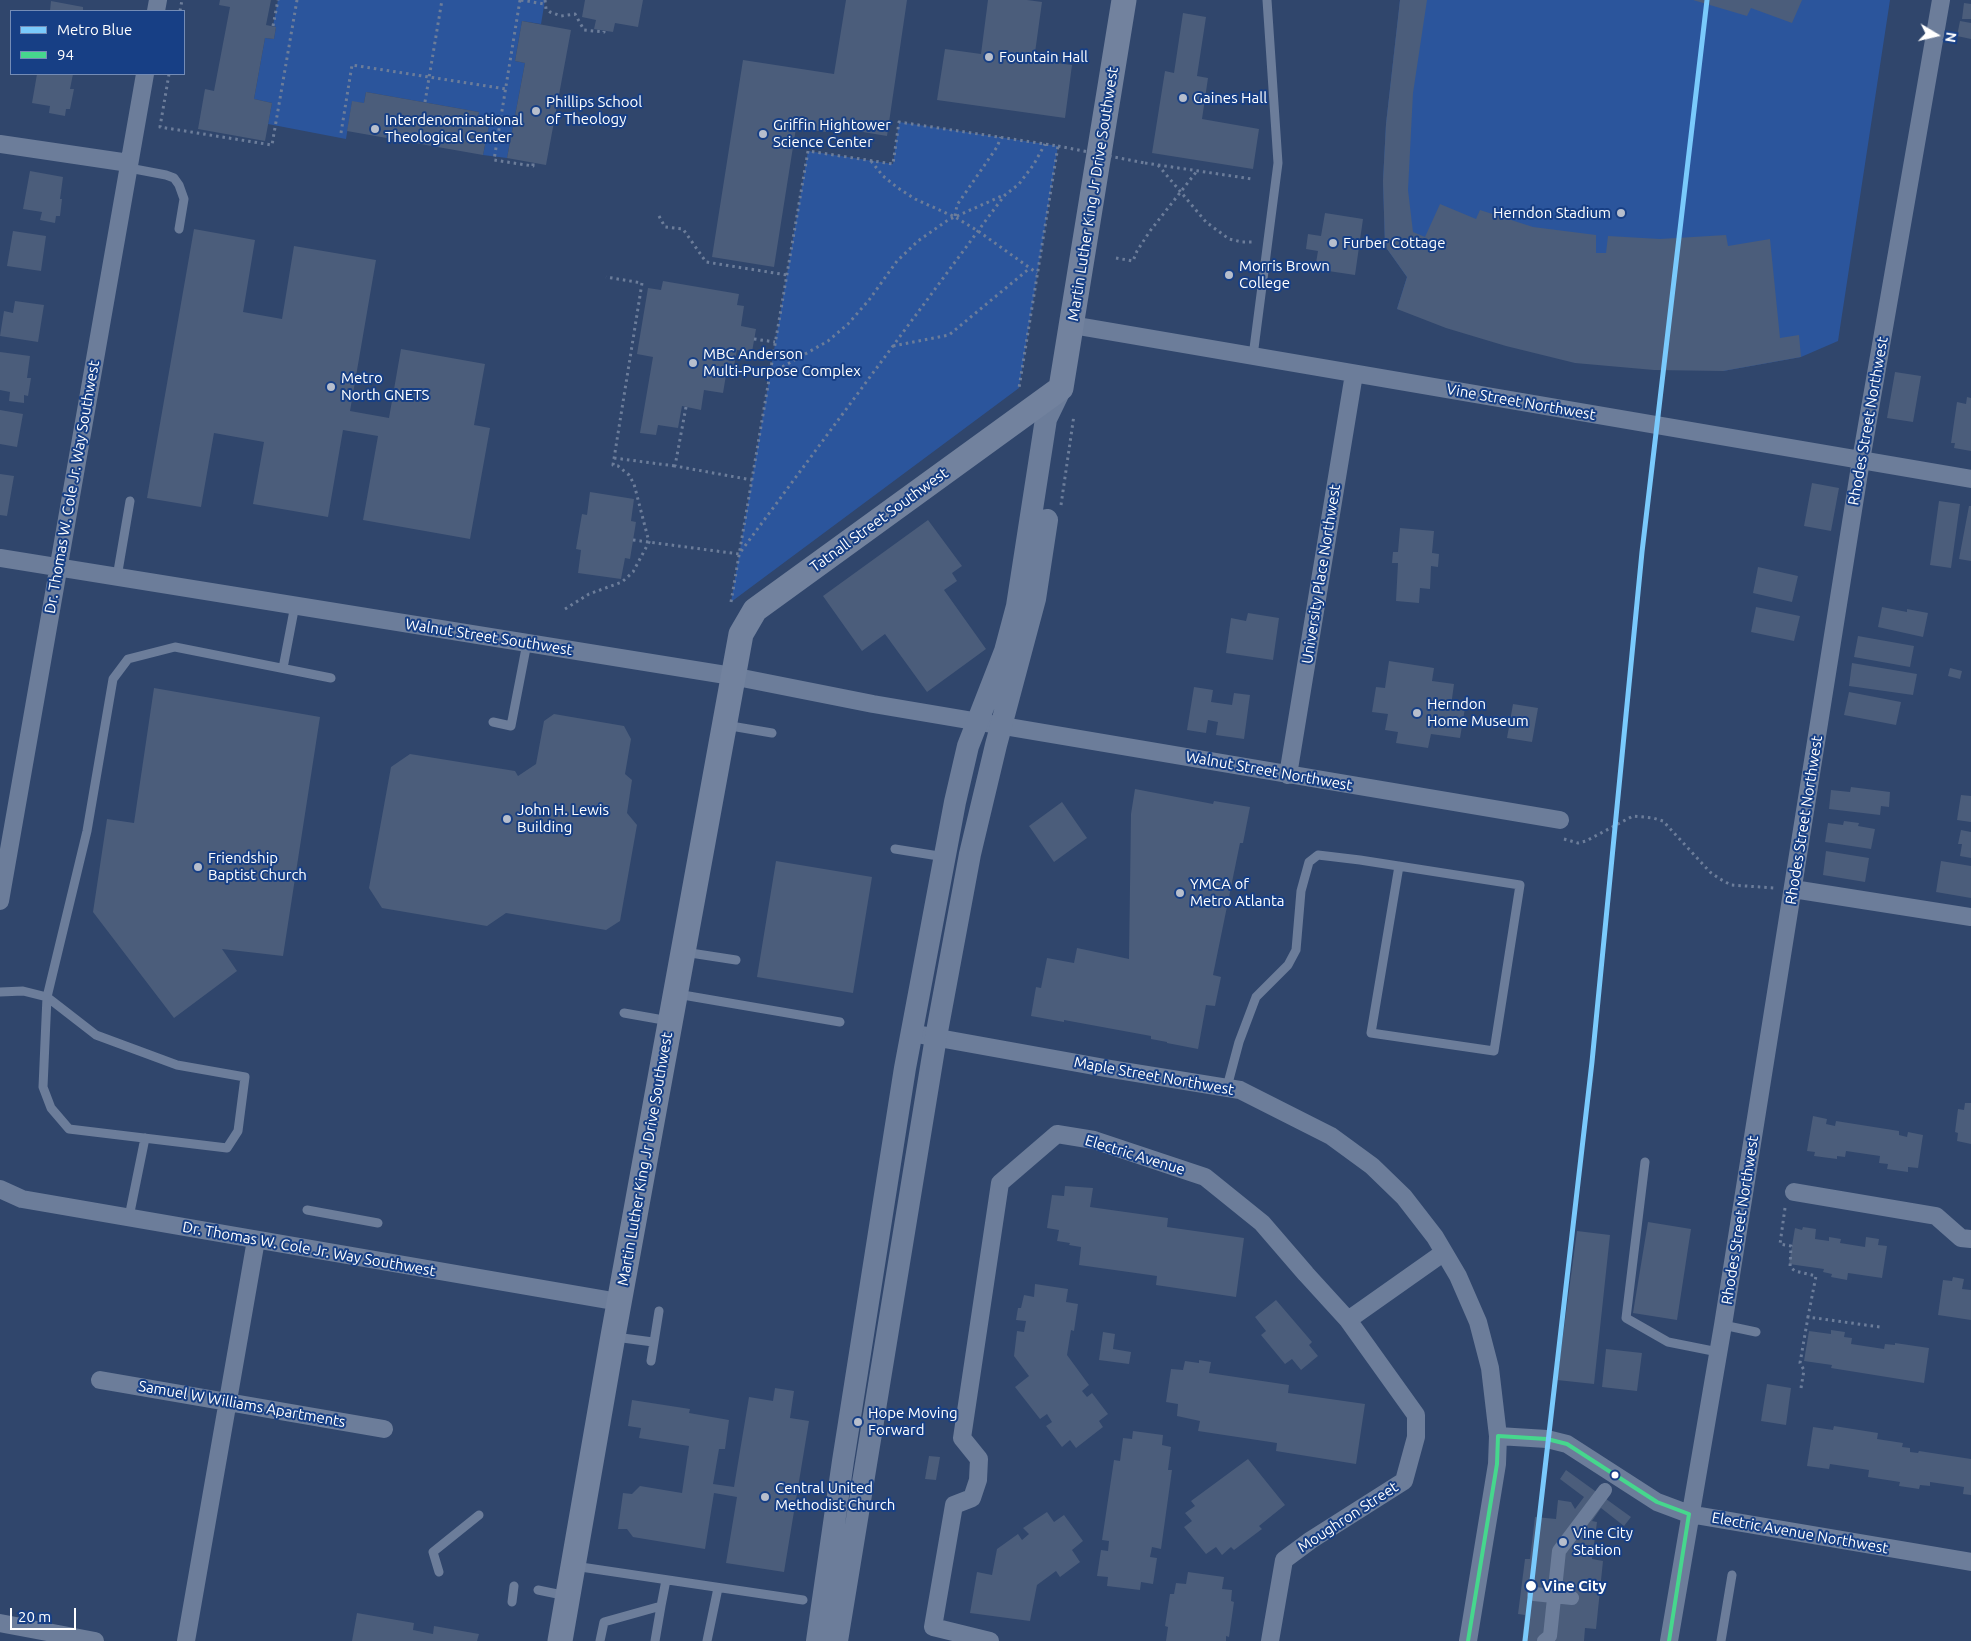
<!DOCTYPE html>
<style>
body{margin:0}
#map{position:relative;width:1971px;height:1641px;overflow:hidden;background:#30466c;font-family:Ubuntu,sans-serif}
canvas{display:block}
.legend{position:absolute;left:10px;top:10px;width:175px;height:65px;box-sizing:border-box;background:#173f85;border:1px solid #748cb6;margin:0;padding:6px 9px;list-style:none;font-size:15px;color:#fff}
.legend li{display:flex;align-items:center;gap:10px;height:25px}
.legend b{width:25px;border:1px solid #748cb6}
.north{position:absolute;left:1911px;top:10px;width:50px;height:50px;-webkit-text-stroke:4px #173f85;paint-order:stroke;rotate:99deg;font-size:14px;font-weight:700;line-height:20px;text-align:center;color:#fff}
.north::after{content:'';display:block;margin:auto;width:18px;height:22px;background:#fff;clip-path:polygon(50% 0,100% 100%,50% 72%,0 100%)}
.scale{position:absolute;left:10px;top:1608px;width:66px;height:22px;box-sizing:border-box;border:2px solid #fff;border-top:0;padding-left:6px;font-size:15px;line-height:18px;white-space:nowrap;color:#fff;-webkit-text-stroke:4px #173f85;paint-order:stroke}
</style>
<div id="map">
<canvas width="1971" height="1641"></canvas>
<ul class="legend">
<li><b style="height:6px;background:#7acafc"></b>Metro Blue</li>
<li><b style="height:6px;background:#46d78d"></b>94</li>
</ul>
<div class="north">N</div>
<div class="scale">20 m</div>
</div>
<script>
const c = document.querySelector('canvas').getContext('2d');
c.lineJoin = 'round';
function paint(path, color) { c.fillStyle = color; c.fill(path, 'evenodd'); }
const poly = rows => new Path2D(rows.map(r => 'M' + r).join(''));
function trace(path, color, width, dash) { c.strokeStyle = color; c.lineWidth = width; c.lineCap = dash ? 'butt' : 'round'; c.setLineDash(dash || []); c.stroke(path); }
function write(font, color, halo, rows, align = 'center') {
  c.font = font + ' Ubuntu,sans-serif'; c.lineWidth = 4; c.setLineDash([]); c.textBaseline = 'middle'; c.strokeStyle = halo; c.fillStyle = color; for (const [text, x, y, turn = 0] of rows) {
    c.save(); c.translate(x, y); c.rotate((+turn || 0) * Math.PI / 180); c.textAlign = isNaN(turn) ? turn : align; if (halo) c.strokeText(text, 0, 0); c.fillText(text, 0, 0); c.restore();
  }
}
paint(poly([
 [278,0,545,0,541,24,522,21,515,61,525,63,507,158,483,155,489,125,477,123,479,112,366,92,364,103,352,102,346,139,268,124,272,103,254,99,265,38,274,39,276,27,273,26],
 [1400,0,1890,0,1838,341,1801,357,1723,371,1397,309,1407,277,1385,246,1383,181,1386,124],
 [899,122,1058,146,1019,388,731,602,808,151,893,164]
]), '#2b559c');
paint(poly([
 [220,0,271,0,266,25,276,27,274,39,265,38,254,99,272,103,265,141,198,129,205,89,214,91,230,7,219,5],
 [585,0,643,0,638,27,615,23,613,32,594,29,596,20,582,17],
 [846,0,907,0,887,136,827,126,826,132,796,128,774,267,712,257,743,60,834,74],
 [988,0,1027,0,1042,2,1034,60,1072,65,1065,118,937,100,945,49,981,54],
 [1400,0,1427,0,1413,93,1408,190,1413,232,1425,237,1440,204,1476,219,1480,210,1533,227,1596,235,1596,253,1606,253,1608,236,1660,239,1726,235,1728,246,1770,239,1780,338,1799,335,1801,357,1723,371,1654,370,1575,363,1506,346,1446,328,1397,309,1407,277,1385,246,1383,181,1386,124],
 [1693,0,1802,0,1792,23,1751,8,1747,16],
 [51,1,83,7,83,11,50,11],
 [1964,3,1971,4,1971,19,1962,19],
 [1183,13,1206,17,1197,76,1208,78,1202,119,1259,129,1253,169,1152,153,1165,71,1174,73],
 [522,21,571,30,546,165,507,158,525,63,515,61],
 [1960,21,1971,23,1971,39,1957,36],
 [37,74,73,74,70,89,74,89,70,109,66,109,65,116,49,113,50,106,32,103],
 [366,92,479,112,477,123,489,125,483,155,347,131,352,101,364,103],
 [30,171,63,177,60,199,62,199,60,216,56,216,55,223,40,220,42,212,23,209],
 [1325,213,1363,219,1355,275,1315,269,1318,251,1306,249,1308,234,1321,236],
 [194,229,255,240,243,312,282,319,294,246,376,260,350,411,389,418,401,349,485,364,474,425,490,428,470,539,363,520,378,436,343,430,328,517,253,504,264,442,214,433,201,507,147,498],
 [13,231,46,236,41,271,7,266],
 [663,281,739,294,737,305,744,306,741,326,756,329,752,352,737,350,733,371,727,369,723,393,704,390,701,410,682,406,678,428,658,425,656,435,640,433,653,357,637,354,648,288,661,290],
 [15,301,44,305,38,342,0,336,4,311,13,313],
 [0,352,30,356,27,378,31,378,28,396,24,395,24,403,9,401,10,392,0,390],
 [1895,372,1921,376,1913,422,1887,418],
 [1967,397,1971,398,1971,451,1954,448,1955,443,1951,443,1957,402,1966,404],
 [0,410,23,414,17,447,0,444],
 [0,474,14,476,7,516,0,515],
 [1812,483,1839,488,1831,531,1804,526],
 [590,492,634,499,631,521,636,522,630,559,625,558,621,579,578,573,581,550,576,549,582,514,587,515],
 [1939,501,1960,504,1951,568,1930,565],
 [1969,506,1971,506,1971,561,1959,559],
 [928,520,962,566,952,573,957,581,944,590,986,649,927,692,885,634,862,651,823,596],
 [1400,528,1434,531,1432,553,1439,554,1438,567,1431,566,1430,589,1420,588,1419,603,1396,601,1398,563,1392,563,1393,552,1398,552],
 [1758,567,1798,576,1792,602,1753,593],
 [1756,607,1800,616,1794,641,1751,632],
 [1882,607,1907,612,1907,609,1928,613,1923,637,1878,627],
 [1248,613,1279,618,1273,660,1226,653,1231,618,1246,621],
 [1858,636,1914,646,1910,667,1854,657],
 [1389,661,1434,668,1432,681,1454,684,1451,706,1465,708,1460,738,1431,734,1428,748,1396,743,1398,732,1385,730,1388,714,1372,712,1376,687,1385,688],
 [1852,663,1917,674,1913,695,1849,686],
 [1950,668,1962,671,1960,679,1948,676],
 [1194,687,1213,690,1211,702,1232,705,1234,693,1250,695,1244,739,1216,735,1218,722,1208,720,1206,733,1187,730],
 [154,688,320,717,283,956,222,949,237,971,174,1018,93,912,107,819,134,823],
 [1849,692,1901,702,1896,725,1844,715],
 [1513,704,1538,708,1532,742,1507,738],
 [554,714,624,726,631,739,625,774,632,780,627,813,637,825,620,921,606,930,506,913,487,926,382,908,369,888,391,767,410,754,515,771,518,776,536,764,544,721],
 [1851,787,1890,792,1889,807,1881,806,1880,815,1829,809,1831,790,1850,792],
 [1135,789,1213,804,1214,801,1250,807,1243,843,1240,843,1213,975,1221,977,1215,1006,1206,1005,1198,1049,1167,1043,1167,1042,1151,1039,1151,1036,1064,1020,1064,1022,1031,1016,1036,987,1041,988,1047,958,1074,963,1077,948,1129,959,1131,814],
 [1961,795,1971,796,1971,822,1957,820],
 [1062,802,1087,838,1054,862,1029,826],
 [1844,821,1859,823,1858,826,1875,829,1871,849,1825,842,1828,823,1843,825],
 [1961,830,1971,832,1971,858,1960,856,1962,844,1958,844],
 [1826,851,1869,858,1865,882,1823,875],
 [776,861,872,877,853,993,757,977],
 [1941,861,1971,866,1971,898,1936,892],
 [1965,1103,1971,1103,1971,1144,1957,1141,1958,1133,1955,1132,1958,1109,1964,1110],
 [1813,1116,1827,1119,1826,1124,1835,1126,1836,1121,1899,1131,1899,1135,1907,1137,1908,1132,1923,1135,1918,1168,1908,1167,1908,1172,1887,1169,1888,1164,1879,1163,1880,1156,1846,1151,1845,1157,1837,1156,1837,1159,1814,1156,1815,1152,1807,1151],
 [1065,1186,1093,1188,1090,1207,1168,1218,1167,1227,1244,1238,1236,1297,1156,1285,1157,1276,1079,1265,1081,1247,1069,1245,1070,1243,1057,1241,1059,1230,1047,1228,1052,1195,1064,1196],
 [1648,1222,1691,1229,1677,1320,1633,1313],
 [1803,1227,1816,1229,1815,1239,1829,1241,1829,1237,1841,1239,1840,1243,1865,1247,1866,1237,1879,1239,1878,1245,1887,1246,1882,1278,1848,1273,1847,1280,1831,1277,1832,1274,1823,1272,1824,1269,1789,1264,1795,1228,1802,1230],
 [1577,1231,1610,1235,1594,1384,1557,1380],
 [1953,1277,1964,1279,1962,1289,1971,1290,1971,1320,1938,1315,1943,1280,1952,1281],
 [1035,1284,1068,1289,1066,1302,1078,1304,1074,1331,1071,1330,1067,1355,1089,1385,1082,1391,1087,1397,1092,1393,1108,1414,1099,1421,1103,1427,1076,1448,1070,1440,1062,1447,1046,1426,1052,1422,1047,1414,1040,1419,1015,1387,1029,1376,1014,1356,1017,1331,1024,1332,1026,1321,1016,1320,1018,1308,1021,1308,1024,1295,1034,1297],
 [1276,1300,1312,1342,1309,1345,1318,1356,1301,1370,1292,1359,1285,1364,1261,1335,1266,1331,1255,1317],
 [1831,1330,1845,1332,1844,1337,1852,1338,1851,1344,1884,1349,1885,1344,1895,1345,1895,1343,1929,1348,1924,1383,1831,1368,1832,1365,1804,1361,1809,1331,1831,1334],
 [1103,1332,1115,1334,1113,1349,1131,1352,1129,1364,1099,1360],
 [1606,1349,1642,1353,1637,1391,1602,1387],
 [1199,1360,1211,1362,1209,1373,1289,1385,1288,1393,1365,1404,1356,1464,1276,1451,1277,1443,1198,1431,1200,1421,1177,1416,1178,1404,1166,1402,1171,1369,1183,1370,1185,1361,1199,1363],
 [1767,1384,1791,1388,1786,1425,1761,1421],
 [775,1388,794,1391,790,1418,809,1421,784,1572,726,1563,737,1497,714,1493,705,1549,633,1537,627,1529,618,1529,623,1493,632,1494,640,1486,682,1493,689,1446,639,1438,641,1428,628,1426,632,1400,690,1409,689,1413,729,1420,725,1449,719,1449,713,1484,734,1487,749,1397,773,1401],
 [1834,1426,1878,1433,1877,1439,1903,1443,1902,1447,1910,1448,1910,1452,1918,1453,1919,1451,1971,1459,1971,1495,1963,1494,1964,1487,1930,1482,1930,1486,1920,1485,1919,1489,1899,1486,1900,1482,1868,1477,1869,1470,1830,1464,1829,1469,1807,1466,1813,1427,1833,1430],
 [1133,1431,1163,1435,1162,1445,1171,1447,1168,1470,1172,1470,1161,1549,1152,1547,1150,1557,1157,1558,1153,1584,1141,1582,1140,1590,1107,1586,1108,1577,1097,1576,1101,1550,1108,1551,1109,1541,1102,1540,1114,1460,1120,1461,1123,1438,1132,1439],
 [929,1456,940,1457,936,1480,925,1479],
 [1248,1459,1285,1505,1259,1526,1262,1529,1234,1550,1231,1547,1222,1555,1216,1547,1206,1554,1184,1527,1192,1521,1185,1513,1195,1506,1191,1501],
 [1566,1470,1631,1517,1624,1526,1601,1508,1592,1521,1597,1522,1592,1559,1603,1561,1596,1629,1585,1628,1584,1641,1522,1641,1525,1615,1518,1614,1525,1559,1530,1559,1535,1517,1556,1519,1558,1500,1571,1502,1575,1509,1584,1497,1560,1479],
 [1047,1512,1054,1522,1064,1515,1083,1541,1072,1550,1080,1562,1060,1577,1056,1571,1037,1585,1030,1621,970,1613,977,1572,992,1575,997,1549,1018,1534,1022,1540,1029,1534,1023,1528],
 [1188,1572,1224,1577,1222,1589,1232,1590,1231,1601,1234,1602,1229,1637,1226,1636,1226,1641,1166,1641,1168,1627,1165,1626,1170,1594,1174,1594,1176,1583,1186,1584],
 [357,1613,414,1623,413,1630,433,1634,434,1626,479,1634,477,1641,352,1641]
]), '#4b5d7b');
trace(poly([
 [520,0,494,160,533,166,533,163],
 [521,0,544,4],
 [545,0,546,9,550,12,561,16,575,14,584,30,604,32,604,31],
 [180,11,182,0],
 [273,26,278,0],
 [169,74,160,127,272,145,297,0],
 [425,102,442,0],
 [341,133,352,65,506,89],
 [871,161,883,176,898,188,915,199,955,217,978,231,1037,273],
 [1145,163,1252,179],
 [1158,165,1206,222,1229,239,1242,242,1252,242],
 [659,216,665,227,683,229,706,262,787,275],
 [955,216,957,205,997,147,1001,137],
 [1116,258,1133,261,1137,251,1150,231,1197,171],
 [754,339,775,342],
 [893,346,949,335,1030,268],
 [770,371,784,366,828,341,848,324,869,300,897,261,918,241,948,220,1004,195],
 [686,407,675,466,752,480],
 [614,458,675,466],
 [1061,505,1074,415],
 [633,540,739,554,998,204,1005,195,1019,184,1034,164,1045,144],
 [731,602,808,151,893,164,899,122,1058,146,1019,388],
 [565,609,589,594,622,582,633,572,649,542,634,484,629,475,618,466,613,465,642,283,606,277],
 [1564,839,1578,843,1586,841,1633,816,1653,818,1663,821,1710,872,1720,879,1731,885,1775,888],
 [1785,1208,1780,1244,1791,1246,1790,1267,1795,1271,1816,1276,1808,1317,1880,1327],
 [1801,1388,1804,1370,1800,1363,1808,1317]
]), '#6c7d9a', 3, [2.5, 4]);
trace(poly([
 [129,168,166,175,174,178,179,185,184,199,179,229],
 [1253,356,1278,163,1267,0],
 [117,577,130,501],
 [283,668,295,605],
 [493,722,511,726,527,643],
 [725,725,772,733],
 [895,849,945,857],
 [684,952,736,960],
 [0,992,23,991,47,997,96,1035,177,1065,245,1077,238,1131,227,1148,69,1129,51,1108,43,1087,47,997,87,831,113,679,128,659,175,647,331,678],
 [677,994,840,1022],
 [624,1013,669,1021],
 [1227,1087,1239,1042,1256,997,1288,965,1296,950,1301,891,1309,862,1318,855,1360,860,1520,885,1494,1051,1371,1033,1399,866],
 [1645,1162,1626,1318,1668,1342,1718,1352],
 [307,1210,378,1223],
 [129,1217,145,1138],
 [1723,1325,1756,1332],
 [615,1337,653,1342],
 [651,1361,659,1311],
 [574,1566,803,1600],
 [439,1572,433,1552,479,1515],
 [538,1590,567,1596],
 [512,1602,514,1586],
 [600,1641,604,1622,661,1606,666,1580],
 [655,1641,661,1606],
 [707,1641,718,1588],
 [1721,1641,1732,1575]
]), '#6c7d9a', 9);
trace(poly([
 [1534,1594,1572,1598],
 [1544,1641,1550,1636,1559,1551,1605,1490]
]), '#6c7d9a', 14);
trace(poly([
 [156,11,158,0],
 [0,144,129,163],
 [1072,325,1971,479],
 [0,558,732,676,873,704,1560,820],
 [1288,775,1354,374],
 [1793,889,1971,917],
 [0,901,145,74],
 [911,1033,1105,1068,1240,1090,1331,1136,1372,1166,1404,1197,1435,1237,1458,1276,1478,1322,1490,1368,1498,1436,1497,1464,1468,1641],
 [0,1189,22,1199,619,1302],
 [1794,1192,1936,1216,1961,1238,1971,1239],
 [1348,1320,1443,1253],
 [100,1380,384,1429],
 [1498,1436,1547,1439,1567,1444,1657,1502,1689,1514,1971,1562],
 [0,1623,95,1641],
 [186,1641,256,1240],
 [990,1641,933,1627,954,1505,972,1498,978,1480,979,1459,962,1438,1000,1183,1057,1134,1094,1140,1205,1177,1262,1223,1306,1274,1348,1320,1416,1415,1416,1437,1404,1481,1311,1540,1284,1560,1270,1641],
 [1669,1641,1723,1325,1861,460,1941,0]
]), '#6c7d9a', 18);
trace(poly([
 [817,1641,843,1461,905,1068,955,802,968,746,1005,651,1017,606,1046,419,1061,388],
 [837,1641,936,1037,970,854,996,745,1035,599,1047,520]
]), '#6c7d9a', 22);
trace(poly([
 [560,1641,613,1336,741,634,755,610,1061,388,1124,0]
]), '#72829e', 25);
trace(poly([
 [1058,146,1145,163]
]), '#6c7d9a', 3, [2.5, 4]);
trace(poly([
 [1468,1641,1497,1464,1498,1436,1547,1439,1567,1444,1657,1502,1689,1514,1669,1641]
]), '#46d78d', 4);
trace(poly([
 [1525,1641,1592,1062,1642,552,1707,0]
]), '#7acafc', 5);
for (const [x, y, r, color] of [
 [989,57,5,"#b7becc"],
 [1183,98,5,"#b7becc"],
 [536,111,5,"#b7becc"],
 [375,129,5,"#b7becc"],
 [763,134,5,"#b7becc"],
 [1621,213,5,"#b7becc"],
 [1333,243,5,"#b7becc"],
 [1229,275,5,"#b7becc"],
 [693,363,5,"#b7becc"],
 [331,387,5,"#b7becc"],
 [1417,713,5,"#b7becc"],
 [507,819,5,"#b7becc"],
 [198,867,5,"#b7becc"],
 [1180,893,5,"#b7becc"],
 [858,1422,5,"#b7becc"],
 [1615,1475,4.5,"#fff"],
 [765,1497,5,"#b7becc"],
 [1563,1542,5,"#b7becc"],
 [1531,1586,6,"#fff"]
]) { const dot = new Path2D(); dot.arc(x, y, r, 0, 2 * Math.PI); c.fillStyle = color; c.fill(dot); trace(dot, '#173f85', 2); }
write('15px', '#fff', '#173f85', [
 ["Fountain Hall",999,57],
 ["Gaines Hall",1193,98],
 ["Phillips School",546,102],
 ["of Theology",546,119],
 ["Interdenominational",385,120],
 ["Theological Center",385,137],
 ["Griffin Hightower",773,125],
 ["Science Center",773,142],
 ["Herndon Stadium",1611,213,"right"],
 ["Furber Cottage",1343,243],
 ["Morris Brown",1239,266],
 ["College",1239,283],
 ["MBC Anderson",703,354],
 ["Multi-Purpose Complex",703,371],
 ["Metro",341,378],
 ["North GNETS",341,395],
 ["Herndon",1427,704],
 ["Home Museum",1427,721],
 ["John H. Lewis",517,810],
 ["Building",517,827],
 ["Friendship",208,858],
 ["Baptist Church",208,875],
 ["YMCA of",1190,884],
 ["Metro Atlanta",1190,901],
 ["Hope Moving",868,1413],
 ["Forward",868,1430],
 ["Central United",775,1488],
 ["Methodist Church",775,1505],
 ["Vine City",1573,1533],
 ["Station",1573,1550]
], 'left');
write('15px', '#fff', '#173f85', [
 ["Martin Luther King Jr Drive Southwest",1093,194,-81],
 ["Vine Street Northwest",1521,402,10],
 ["Rhodes Street Northwest",1868,421,-80],
 ["Dr. Thomas W. Cole Jr. Way Southwest",72,487,-80],
 ["Tatnall Street Southwest",879,520,-36],
 ["University Place Northwest",1321,574,-81],
 ["Walnut Street Southwest",489,637,9],
 ["Walnut Street Northwest",1269,771,10],
 ["Rhodes Street Northwest",1804,820,-81],
 ["Maple Street Northwest",1154,1076,10],
 ["Electric Avenue",1135,1155,17],
 ["Martin Luther King Jr Drive Southwest",645,1159,-80],
 ["Rhodes Street Northwest",1740,1220,-81],
 ["Dr. Thomas W. Cole Jr. Way Southwest",309,1249,10],
 ["Samuel W Williams Apartments",242,1404,10],
 ["Moughron Street",1348,1517,-33],
 ["Electric Avenue Northwest",1800,1533,10]
]);
write('bold 15px', '#fff', '#173f85', [
 ["Vine City",1542,1586]
], 'left');
</script>
